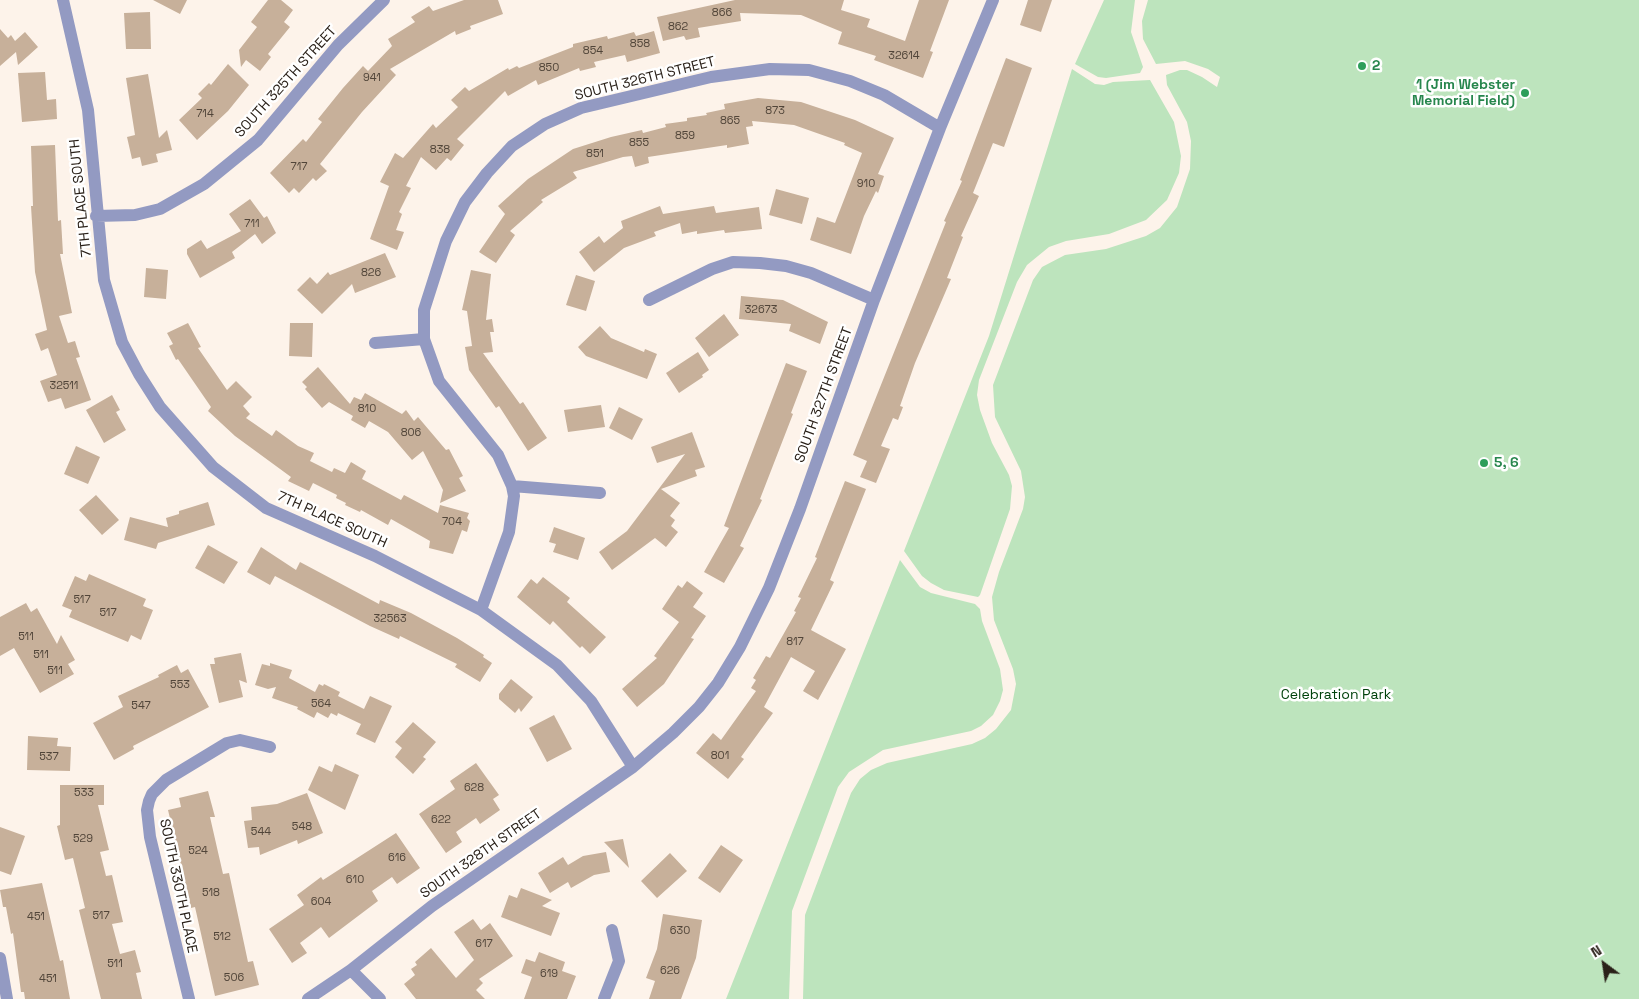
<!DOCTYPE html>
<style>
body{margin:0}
#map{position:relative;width:1639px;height:999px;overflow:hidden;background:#fdf3ea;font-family:"Space Grotesk",sans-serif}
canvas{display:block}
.north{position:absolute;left:1579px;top:939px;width:50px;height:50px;-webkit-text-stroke:4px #fff;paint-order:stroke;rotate:329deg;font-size:14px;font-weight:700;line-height:20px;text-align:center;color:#2a2119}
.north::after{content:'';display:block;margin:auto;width:18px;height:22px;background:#2a2119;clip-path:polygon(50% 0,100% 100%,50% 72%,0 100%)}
</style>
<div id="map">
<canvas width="1639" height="999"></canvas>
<div class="north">N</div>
</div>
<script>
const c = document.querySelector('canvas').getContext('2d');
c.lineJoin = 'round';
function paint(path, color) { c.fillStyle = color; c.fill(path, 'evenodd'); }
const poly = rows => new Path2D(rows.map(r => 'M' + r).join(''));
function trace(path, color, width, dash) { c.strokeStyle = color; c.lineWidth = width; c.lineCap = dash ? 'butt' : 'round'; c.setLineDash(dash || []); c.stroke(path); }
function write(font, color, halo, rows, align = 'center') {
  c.font = font + ' "Space Grotesk",sans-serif'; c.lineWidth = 5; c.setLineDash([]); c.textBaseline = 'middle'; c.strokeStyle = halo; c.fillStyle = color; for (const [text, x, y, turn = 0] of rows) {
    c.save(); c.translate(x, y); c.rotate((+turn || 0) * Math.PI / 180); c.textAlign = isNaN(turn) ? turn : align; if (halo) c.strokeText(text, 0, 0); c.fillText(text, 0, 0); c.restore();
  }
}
paint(poly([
 [1104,0,1135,0,1131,32,1143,67,1140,73,1106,78,1098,77,1075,64],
 [1148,0,1639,0,1639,999,803,999,805,915,851,793,860,779,871,770,887,763,972,744,985,738,996,729,1011,710,1016,684,1013,669,994,620,992,597,999,572,1023,509,1025,497,1021,471,995,417,993,385,1033,280,1042,267,1065,255,1106,249,1146,236,1160,228,1177,207,1190,169,1191,141,1187,122,1167,85,1166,75,1180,70,1187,70,1202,77,1217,87,1220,77,1208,69,1185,61,1156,64,1143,39,1142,21],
 [1072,69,1095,84,1104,85,1113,82,1150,80,1174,122,1181,156,1179,173,1167,200,1146,220,1109,234,1066,241,1049,247,1027,265,1017,282,979,380,977,395,980,410,992,443,1009,475,1012,486,1010,509,980,595,978,597,944,590,931,583,922,576,904,551,989,336],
 [900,560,920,587,931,593,975,604,980,609,982,621,1000,669,1003,690,1000,701,993,715,981,726,971,731,883,750,849,772,838,787,792,911,789,999,726,999]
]), '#bde4bd');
paint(poly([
 [153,0,187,0,180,14],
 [268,0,281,0,293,10,284,22,290,27,268,54,271,57,260,71,246,60,241,67,239,50,257,27,251,22],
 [464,0,498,0,503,14,470,26,471,29,456,35,455,31,390,69,396,75,362,112,320,164,327,171,316,181,313,178,299,193,294,188,289,193,270,173,303,139,306,142,322,122,318,119,343,88,363,66,368,71,392,46,388,39,415,22,411,17,429,6,433,11],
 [735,0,844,0,841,10,870,19,867,27,905,41,919,0,949,0,930,51,933,52,923,78,874,60,876,56,838,44,842,32,801,15,740,13,741,21,698,28,700,37,686,40,684,36,663,41,657,17],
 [1028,0,1052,0,1041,32,1020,25],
 [150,12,151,49,126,49,124,13],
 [0,29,8,38,11,35,15,41,25,32,38,47,18,65,16,52,0,66],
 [654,31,660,53,627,62,625,55,594,62,596,67,580,71,579,68,538,85,536,80,508,96,505,91,457,139,464,145,451,161,447,158,436,170,421,157,406,186,411,188,399,212,402,214,396,230,404,232,397,250,370,239,389,186,380,182,395,153,403,158,433,124,436,128,458,107,451,100,465,87,469,91,508,68,509,70,517,66,519,68,573,47,573,44,607,36,608,39,634,32,636,36],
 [1006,58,1032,68,1004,147,993,143,973,193,979,196,961,236,963,237,947,278,951,279,915,363,900,406,903,407,898,420,893,418,881,446,890,449,876,483,860,477,867,461,853,455,946,222,944,221,962,181,960,180],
 [228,64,249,85,228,111,197,140,179,120,202,98,198,94,209,83,211,85],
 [45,72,47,100,56,99,57,119,22,122,18,73],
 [148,74,159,138,167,130,172,150,156,154,158,162,142,166,140,157,132,159,127,137,135,135,126,78],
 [758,98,801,102,855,120,894,138,878,174,884,176,878,193,876,191,864,216,851,254,810,240,817,217,835,223,862,153,844,145,845,143,794,125,752,121,753,126,746,127,749,144,727,148,727,145,648,157,649,163,635,167,632,156,623,157,573,172,577,178,541,200,543,202,510,231,515,235,496,263,479,252,505,214,498,206,528,179,573,149,611,137,642,130,643,133,666,127,665,124,687,121,687,118,707,115,706,113,725,109,724,104],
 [55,145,58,221,61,220,63,254,60,254,72,313,59,316,68,343,75,341,80,357,76,358,91,400,65,409,61,398,48,402,40,381,57,375,48,348,41,351,35,334,47,330,35,272,31,206,33,206,31,146],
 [776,189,809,198,802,224,769,215],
 [250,199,264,218,267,216,276,233,262,244,255,234,232,252,235,258,200,278,187,254,187,249,201,240,207,249,241,231,229,214],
 [660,206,663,214,714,206,716,213,759,207,762,229,725,233,724,230,697,234,697,231,682,234,680,223,654,232,656,236,624,248,594,272,579,252,599,236,604,243,623,228,621,221],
 [385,253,396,277,355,293,352,284,322,314,297,290,310,277,317,284,328,272,330,275],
 [146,268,168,270,166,299,144,297],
 [471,270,491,274,486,320,492,319,494,332,490,332,493,352,483,353,520,404,523,402,547,438,528,451,499,406,496,408,469,370,465,347,472,346,467,311,462,310],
 [576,275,595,281,586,311,566,305],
 [741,296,783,300,828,322,820,344,789,331,791,324,739,319],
 [724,314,739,335,709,357,695,338],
 [188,323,201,347,198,348,227,390,236,381,252,397,243,406,250,414,246,418,272,436,276,430,298,446,314,453,310,461,332,472,334,468,345,473,351,462,366,471,362,479,401,500,404,495,438,513,440,505,469,513,467,518,470,521,467,532,462,530,453,554,429,548,430,541,391,519,388,525,361,510,360,512,345,505,346,503,336,498,337,495,313,483,309,491,288,481,291,477,235,436,208,411,211,407,178,359,176,360,169,346,173,344,167,333],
 [290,323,313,323,312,357,289,356],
 [600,326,611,338,644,352,645,349,657,354,647,379,586,356,578,347],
 [698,352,709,370,702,375,703,377,679,393,666,373],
 [786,363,807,371,791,413,793,414,760,499,762,500,740,546,744,548,724,583,704,572,729,528,724,526],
 [318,367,350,404,354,397,361,400,365,393,402,414,406,410,414,421,418,417,446,450,449,449,463,476,459,478,466,491,440,503,443,490,423,451,412,460,388,432,369,421,365,428,351,420,353,416,329,402,322,408,305,389,307,387,302,382],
 [112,395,120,410,116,412,126,430,104,443,86,410],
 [601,405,605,427,568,432,564,410],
 [619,407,643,419,632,440,609,428],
 [692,432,705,467,695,470,697,476,661,489,680,503,670,516,675,520,671,526,678,532,666,547,655,538,612,570,599,552,627,531,685,454,657,463,651,447],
 [76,446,100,457,88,484,64,474],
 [845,481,866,489,830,580,834,582,811,630,846,649,818,700,803,691,815,671,791,657,764,707,773,713,741,757,744,759,728,779,696,753,713,733,721,740,756,691,751,688,756,680,753,678,766,656,770,658,796,612,794,611,801,598,798,597,817,558,815,557],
 [96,495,119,520,102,535,79,510],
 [208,502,215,525,158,543,156,549,124,540,130,517,168,527,166,518,179,514,179,511],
 [554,527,585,538,578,560,553,552,556,544,549,542],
 [208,545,238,562,224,584,195,568],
 [261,547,296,570,300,562,379,604,380,600,411,613,457,638,484,655,483,657,492,663,480,682,455,667,457,664,400,636,399,639,370,626,275,576,270,585,247,572],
 [89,574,146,599,143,606,153,610,141,640,131,635,128,642,69,617,72,610,62,606,75,576,86,581],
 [543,577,570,598,567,602,606,637,590,654,582,646,580,648,553,621,550,625,517,597,531,579,537,584],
 [687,581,703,593,693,607,706,616,691,638,694,639,664,684,637,707,622,689,657,658,654,656,679,622,662,609,678,585,682,588],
 [26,603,31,612,37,608,57,644,61,635,75,660,68,664,74,674,40,693,14,648,0,656,0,617],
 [241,653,247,683,239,680,243,697,219,703,210,664,215,664,214,658],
 [270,663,292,670,289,678,315,692,319,684,323,686,324,684,340,692,338,696,364,709,370,696,392,706,375,743,356,734,361,724,338,713,337,716,331,713,328,718,317,712,314,718,297,709,298,707,272,698,276,687,268,689,255,685,262,664,270,666],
 [177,665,181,673,188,669,209,707,133,746,134,749,114,760,93,723,123,707,118,696,159,677,158,675],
 [511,679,533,697,521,712,519,708,515,713,499,699,499,694],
 [554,715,572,749,547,762,529,728],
 [413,722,436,742,423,757,426,759,413,774,395,757,402,748,395,742],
 [28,736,58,738,57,746,71,747,70,771,27,770],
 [476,763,499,795,493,799,500,810,480,824,476,818,456,832,462,842,446,853,419,814,455,789,450,781],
 [335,764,359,775,345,810,308,790,319,766,332,772],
 [60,785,104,785,104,805,98,805,109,850,100,852,106,876,112,875,123,922,112,924,120,954,135,950,141,972,136,973,142,999,101,999,79,910,85,908,73,858,65,860,57,826,60,825],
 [208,791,215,817,210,817,223,874,229,873,248,962,253,961,259,985,215,996,195,907,191,908,168,810,181,807,179,798],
 [307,793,323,833,298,844,297,840,260,855,259,847,248,848,244,821,252,820,251,807,277,804],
 [0,827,25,836,11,875,0,871],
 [396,833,420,868,397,884,392,877,372,891,378,901,329,938,321,927,300,943,307,953,292,963,269,929,304,905,297,895,321,877,323,880],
 [623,839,629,868,604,842],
 [721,845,743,860,720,893,698,878],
 [606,852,610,872,594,875,571,888,568,882,550,893,538,873,563,857,568,865,583,856],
 [670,853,687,871,657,898,641,881],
 [42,883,60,961,63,960,70,999,25,999,24,992,21,992,13,933,11,934,6,907,3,907,0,890],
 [521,888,552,900,542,906,560,913,551,936,501,917,509,895,517,898],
 [663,914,702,920,696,958,681,999,649,999,655,981,646,978,657,949],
 [473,919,481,930,490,923,513,956,479,979,483,983,476,990,485,999,416,999,404,984,415,975,411,969,417,965,415,962,431,948,456,978,474,960,454,932],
 [539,952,565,962,562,971,576,976,567,999,524,999,532,977,521,973,526,959,535,962]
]), '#c7b09a');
trace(poly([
 [63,0,88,110,104,280,122,342,139,374,160,407,213,467,266,508,375,556,481,610,557,665,591,701,633,767],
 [96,216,135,215,160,209,204,184,258,140,338,45,384,0],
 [649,300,712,269,733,262,760,263,786,266,811,273,874,300],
 [375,343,424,339],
 [512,486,600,493],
 [481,610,509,532,514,496,512,486,498,455,439,381,424,339,424,310,446,241,465,202,487,173,512,146,545,124,581,108,711,77,770,69,809,70,850,81,884,95,940,128],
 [0,958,7,999],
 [351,970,380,999],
 [189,999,150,837,147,810,149,801,152,794,166,780,227,743,240,740,270,747],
 [308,999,351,970,432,906,633,767,673,733,699,707,718,683,740,647,769,588,800,509,874,300,940,128,993,0],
 [604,999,619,961,612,930]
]), '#939ac2', 12);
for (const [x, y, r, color] of [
 [1362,66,5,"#2e9e5b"],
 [1525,93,5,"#2e9e5b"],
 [1484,463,5,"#2e9e5b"]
]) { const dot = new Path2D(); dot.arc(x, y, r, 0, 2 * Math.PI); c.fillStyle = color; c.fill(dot); trace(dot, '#fff', 2); }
write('11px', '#514539', null, [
 ["866",722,13],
 ["862",678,27],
 ["858",640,44],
 ["854",593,51],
 ["32614",904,56],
 ["850",549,68],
 ["941",372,78],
 ["873",775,111],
 ["714",205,114],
 ["865",730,121],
 ["859",685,136],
 ["855",639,143],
 ["838",440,150],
 ["851",595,154],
 ["717",299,167],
 ["910",866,184],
 ["711",252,224],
 ["826",371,273],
 ["32673",761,310],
 ["32511",64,386],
 ["810",367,409],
 ["806",411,433],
 ["704",452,522],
 ["517",82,600],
 ["517",108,613],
 ["32563",390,619],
 ["511",26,637],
 ["817",795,642],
 ["511",41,655],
 ["511",55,671],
 ["553",180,685],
 ["564",321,704],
 ["547",141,706],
 ["801",720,756],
 ["537",49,757],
 ["628",474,788],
 ["533",84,793],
 ["622",441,820],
 ["548",302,827],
 ["544",261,832],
 ["529",83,839],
 ["524",198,851],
 ["616",397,858],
 ["610",355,880],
 ["518",211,893],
 ["604",321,902],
 ["517",101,916],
 ["451",36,917],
 ["630",680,931],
 ["512",222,937],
 ["617",484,944],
 ["511",115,964],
 ["626",670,971],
 ["619",549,974],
 ["506",234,978],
 ["451",48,979]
]);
write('bold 14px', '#27864d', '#fff', [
 ["2",1372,66],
 ["1 (Jim Webster",1515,85,"right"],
 ["Memorial Field)",1515,101,"right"],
 ["5, 6",1494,463]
], 'left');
write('14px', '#2a2119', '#fff', [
 ["SOUTH 326TH STREET",645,79,-14],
 ["SOUTH 325TH STREET",286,82,-48],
 ["7TH PLACE SOUTH",81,198,-96],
 ["SOUTH 327TH STREET",824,395,-70],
 ["7TH PLACE SOUTH",332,520,24],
 ["SOUTH 328TH STREET",481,854,-35],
 ["SOUTH 330TH PLACE",178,886,78]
]);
write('14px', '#00410b', '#fff', [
 ["Celebration Park",1336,695]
]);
</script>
